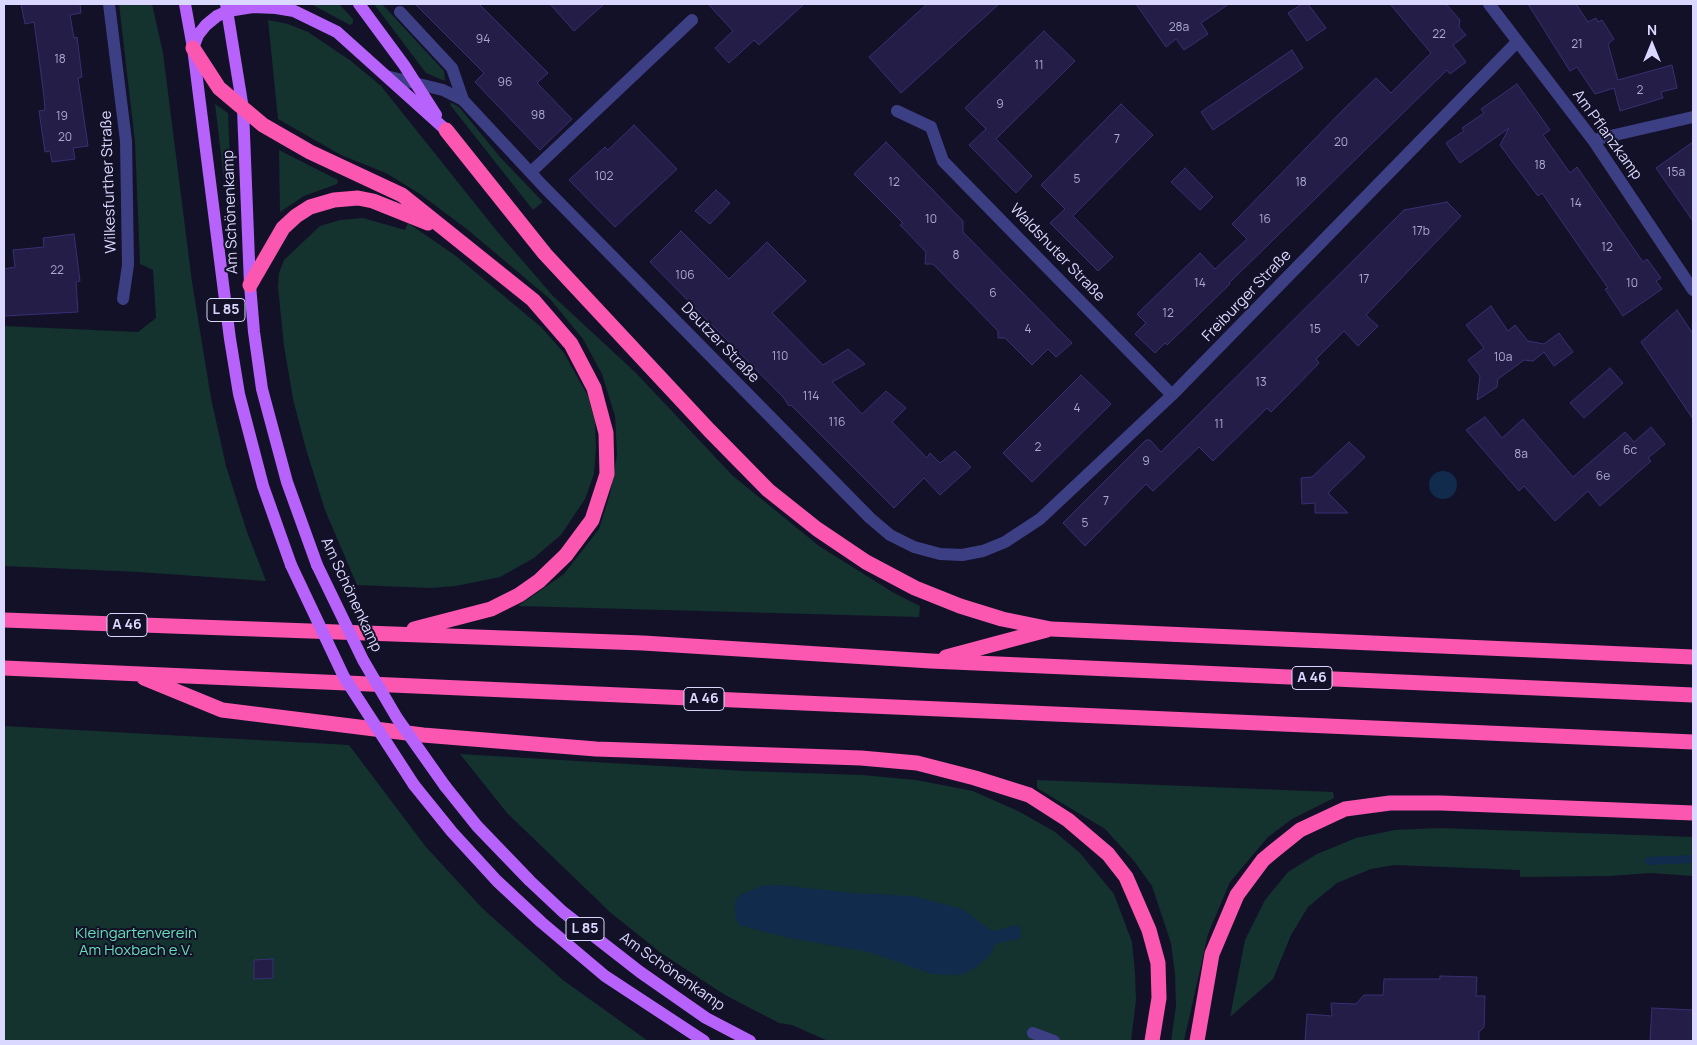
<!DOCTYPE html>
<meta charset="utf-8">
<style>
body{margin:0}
#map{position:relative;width:1697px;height:1045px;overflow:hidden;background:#131128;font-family:Manrope,sans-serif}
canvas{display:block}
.frame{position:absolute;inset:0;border:5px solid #dad8fe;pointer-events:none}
.north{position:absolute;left:1627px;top:20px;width:50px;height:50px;-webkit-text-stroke:4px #131128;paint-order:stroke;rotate:0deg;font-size:14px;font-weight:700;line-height:20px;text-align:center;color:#dad8fe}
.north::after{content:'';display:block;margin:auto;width:18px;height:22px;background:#dad8fe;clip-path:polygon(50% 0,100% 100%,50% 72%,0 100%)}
</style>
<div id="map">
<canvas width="1697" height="1045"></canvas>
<div class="frame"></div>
<div class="north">N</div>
</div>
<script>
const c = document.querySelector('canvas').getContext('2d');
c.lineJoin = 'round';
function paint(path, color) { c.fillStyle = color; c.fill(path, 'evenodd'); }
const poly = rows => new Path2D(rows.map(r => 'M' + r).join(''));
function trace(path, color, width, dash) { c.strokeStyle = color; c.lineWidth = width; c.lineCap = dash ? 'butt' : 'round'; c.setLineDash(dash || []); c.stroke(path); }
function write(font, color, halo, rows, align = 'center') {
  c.font = font + ' Manrope,sans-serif'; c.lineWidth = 4; c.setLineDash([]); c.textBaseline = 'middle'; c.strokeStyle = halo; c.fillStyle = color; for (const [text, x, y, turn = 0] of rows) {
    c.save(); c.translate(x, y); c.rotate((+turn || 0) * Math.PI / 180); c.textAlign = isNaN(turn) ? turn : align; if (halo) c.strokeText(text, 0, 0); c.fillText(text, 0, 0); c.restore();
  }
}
paint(poly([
 [119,4,152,4,163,53,192,282,211,398,226,466,247,532,266,581,139,572,4,566,4,326,138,332,156,318,153,270,140,264,135,142],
 [311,4,339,4,353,19,353,23,350,25],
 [374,4,382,4,444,71,445,81,426,73],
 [268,20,288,24,308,32,351,61,381,86,496,230,553,296,636,373,732,475,819,546,894,593,920,606,919,617,518,606,564,574,599,529,610,494,617,455,615,416,602,374,583,339,550,299,468,230,420,194,386,173,341,155,278,119],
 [450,102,459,107,500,157,543,202,533,210,451,106],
 [215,104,228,113,232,205,229,207,227,205],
 [279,150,338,180,337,184,304,196,280,212],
 [363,218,405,230,408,223,456,256,541,327,564,353,588,396,595,422,596,448,594,474,585,499,561,535,549,545,534,558,500,577,456,586,431,588,357,585,325,510,306,449,293,399,284,346,278,287,279,273,284,260,320,226,340,220],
 [4,726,349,745,426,847,483,909,563,980,648,1041,4,1041],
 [460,754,745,771,862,775,916,780,973,791,1018,811,1055,832,1080,853,1114,894,1132,942,1135,973,1136,1000,1131,1041,828,1041,792,1025,779,1023,725,995,661,953,611,913,507,813],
 [1037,780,1333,792,1334,798,1292,819,1268,837,1230,882,1208,934,1184,1041,1171,1041,1176,1006,1175,974,1171,943,1152,886,1134,861,1105,829,1037,788],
 [1439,828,1693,837,1693,876,1650,873,1610,876,1520,877,1520,870,1394,865,1371,869,1337,883,1308,907,1291,935,1273,979,1230,1017,1245,940,1265,900,1288,872,1317,854,1356,838,1395,830]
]), '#14322e');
paint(poly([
 '1429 485a14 14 0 1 1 28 0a14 14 0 1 1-28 0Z',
 [779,885,852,893,912,896,962,909,992,931,1019,925,1021,938,995,944,991,954,975,968,961,975,932,974,869,952,789,938,739,925,735,917,735,902,740,895,761,886]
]), '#102b4c');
trace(poly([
 [1649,861,1693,859]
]), '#102b4c', 8);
const building = poly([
 [21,4,80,4,81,13,70,15,74,38,77,37,82,77,78,78,88,146,73,148,75,159,52,162,50,151,45,152,39,111,45,110,44,97,37,43,34,22,25,24,21,4],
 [415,4,479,4,548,73,537,83,572,119,540,150,475,82,484,73,415,4],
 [550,4,604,4,574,31,550,4],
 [708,4,804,4,759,45,754,40,729,63,715,48,733,31,708,4],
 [927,4,999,4,901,93,869,57,927,4],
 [1136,4,1229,4,1201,23,1208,34,1184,50,1176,39,1166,47,1136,4],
 [1302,4,1308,4,1326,28,1307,41,1288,13,1302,4],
 [1390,4,1446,4,1460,20,1459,27,1466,35,1453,45,1466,62,1450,74,1447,70,1229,283,1230,284,1167,345,1165,343,1155,353,1135,334,1146,323,1137,314,1200,253,1215,269,1247,239,1232,224,1344,109,1376,78,1391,93,1431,53,1390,4],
 [1528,4,1576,4,1588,22,1596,18,1598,22,1602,20,1614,39,1608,44,1618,80,1672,65,1677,88,1661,92,1663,98,1620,111,1614,88,1595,94,1577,67,1570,71,1528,4],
 [1044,31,1075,61,996,139,1032,176,1016,193,969,145,986,129,965,108,1044,31],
 [1292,50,1303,68,1213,130,1201,112,1292,50],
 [1517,84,1550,130,1543,135,1570,173,1577,167,1643,262,1647,259,1661,278,1656,281,1662,289,1623,316,1605,289,1608,288,1542,193,1538,196,1500,145,1509,128,1460,163,1446,143,1464,131,1462,128,1484,113,1481,109,1517,84],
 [1121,104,1153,135,1073,216,1113,257,1098,271,1050,223,1065,209,1041,185,1121,104],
 [634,125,677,169,615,227,569,180,605,147,608,150,634,125],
 [886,142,963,221,963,232,1072,343,1056,357,1048,349,1032,365,1005,338,998,338,998,331,933,264,925,264,926,252,900,225,903,223,854,174,886,142],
 [1693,142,1693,221,1656,168,1693,142],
 [1185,168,1213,197,1200,210,1171,182,1185,168],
 [716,190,730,203,710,224,695,211,716,190],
 [1447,202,1461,216,1366,315,1378,326,1358,346,1344,331,1316,359,1319,363,1288,395,1271,412,1267,408,1213,461,1199,447,1153,491,1146,484,1085,546,1063,523,1146,440,1150,440,1161,452,1404,210,1447,202],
 [681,231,729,279,767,242,806,281,772,313,823,365,848,349,865,364,832,382,862,414,886,391,906,408,892,422,927,458,930,453,940,463,955,451,971,467,940,495,924,478,894,508,791,405,789,406,783,397,650,262,681,231],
 [74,234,80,281,76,282,78,312,4,316,4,269,15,267,13,250,44,247,43,238,74,234],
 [1491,306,1508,331,1515,325,1528,341,1544,344,1559,333,1573,352,1554,366,1544,352,1533,361,1524,360,1498,379,1497,387,1477,400,1480,376,1468,360,1484,348,1466,325,1491,306],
 [1677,310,1693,334,1693,419,1641,342,1677,310],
 [1610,368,1623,383,1584,418,1570,403,1610,368],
 [1081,375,1111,404,1032,482,1003,453,1081,375],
 [1485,417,1502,438,1523,419,1573,477,1625,432,1634,442,1651,427,1665,444,1648,458,1651,461,1600,506,1588,491,1555,521,1524,486,1519,491,1466,430,1485,417],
 [1349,442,1365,457,1328,493,1348,513,1315,513,1315,503,1302,504,1301,478,1312,477,1349,442],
 [273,959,273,978,254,979,254,960,273,959],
 [1440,976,1477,977,1476,996,1485,996,1484,1027,1479,1032,1479,1041,1305,1041,1307,1014,1332,1016,1331,1003,1356,1004,1364,995,1383,995,1384,979,1440,979,1440,976],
 [1652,1008,1693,1010,1693,1041,1650,1041,1652,1008]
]);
paint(building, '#231d48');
trace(building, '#383073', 1);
trace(poly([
 [400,12,452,68,463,100],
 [897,111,931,127],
 [531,172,692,20],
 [1033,1033,1054,1041]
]), '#3d3f85', 12);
trace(poly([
 [109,4,126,141,128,265,123,299],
 [1489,4,1593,140,1693,290],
 [386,76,443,90,463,100,544,187,870,518,890,535,914,547,940,554,962,555,983,551,1005,542,1040,519,1172,395,1517,42],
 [931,127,943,161,1172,395],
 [1593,140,1693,117]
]), '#3d3f85', 12);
trace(poly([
 [185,4,193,48,230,339,239,394,263,486,291,565],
 [226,4,243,109,250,285,254,332,262,389,287,482,317,565],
 [359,4,404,65,436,115],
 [193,48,198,35,206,25,217,16,228,11,253,7,276,8,294,11,337,32,446,130],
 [414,785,452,832,497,881,541,922,605,976,704,1041],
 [445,786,477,826,530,881,563,912,640,972,706,1018,750,1041]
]), '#b762fb', 12);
trace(poly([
 [193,48,219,88,263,125,310,152,402,195,533,300,571,344,594,388,606,433,607,474,592,520,566,555,539,581,519,595,491,609,414,629],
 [446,130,545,254,709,430,768,490,817,529,866,562,915,588,960,606,1002,619,1051,629,1693,657],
 [250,285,283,228,296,216,310,207,334,200,358,198,373,201,428,223],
 [4,620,643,643,931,661,1693,695],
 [946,657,1047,630],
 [4,668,1693,742],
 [144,678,222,710,423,735,596,749,861,758,917,763,975,778,1029,795,1068,820,1108,854,1126,877,1149,930,1158,963,1159,998,1152,1041],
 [1197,1041,1212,954,1237,895,1263,860,1275,850,1300,830,1345,809,1390,803,1441,803,1693,813]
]), '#fb57b1', 15);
trace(poly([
 [291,565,344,677,414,785],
 [317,565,363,660,397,718,445,786]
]), '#b762fb', 12);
write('12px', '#aca9d0', null, [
 ["28a",1179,28],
 ["22",1439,35],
 ["94",483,40],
 ["21",1577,45],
 ["18",60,60],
 ["11",1039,66],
 ["96",505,83],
 ["2",1640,91],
 ["9",1000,105],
 ["98",538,116],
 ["19",62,117],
 ["20",65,138],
 ["7",1117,140],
 ["20",1341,143],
 ["18",1540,166],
 ["15a",1676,173],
 ["102",604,177],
 ["5",1077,180],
 ["12",894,183],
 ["18",1301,183],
 ["14",1576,204],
 ["10",931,220],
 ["16",1265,220],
 ["17b",1421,232],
 ["12",1607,248],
 ["8",956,256],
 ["22",57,271],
 ["106",685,276],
 ["17",1364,280],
 ["14",1200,284],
 ["10",1632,284],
 ["6",993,294],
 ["12",1168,314],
 ["4",1028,330],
 ["15",1315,330],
 ["110",780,357],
 ["10a",1503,358],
 ["13",1261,383],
 ["114",811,397],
 ["4",1077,409],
 ["116",837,423],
 ["11",1219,425],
 ["2",1038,448],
 ["6c",1630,451],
 ["8a",1521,455],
 ["9",1146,462],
 ["6e",1603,477],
 ["7",1106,502],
 ["5",1085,524]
]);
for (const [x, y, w] of [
 [226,310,38],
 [127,625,40],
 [1312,678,40],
 [704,699,40],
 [585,929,38]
]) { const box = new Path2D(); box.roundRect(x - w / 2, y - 11.5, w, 23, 4); c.fillStyle = '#131128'; c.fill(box); trace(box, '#dad8fe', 1); }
write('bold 14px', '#dad8fe', null, [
 ["L 85",226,310],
 ["A 46",127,625],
 ["A 46",1312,678],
 ["A 46",704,699],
 ["L 85",585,929]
]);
write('15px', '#dad8fe', '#131128', [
 ["Am Pflanzkamp",1607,135,54],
 ["Wilkesfurther Straße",109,182,-92],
 ["Am Schönenkamp",231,212,-92],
 ["Waldshuter Straße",1057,253,46],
 ["Freiburger Straße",1247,296,-46],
 ["Deutzer Straße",720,343,46],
 ["Am Schönenkamp",351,595,65],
 ["Am Schönenkamp",672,972,35]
]);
write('15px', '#65ddb7', '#131128', [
 ["Kleingartenverein",136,934],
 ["Am Hoxbach e.V.",136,951]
]);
</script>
